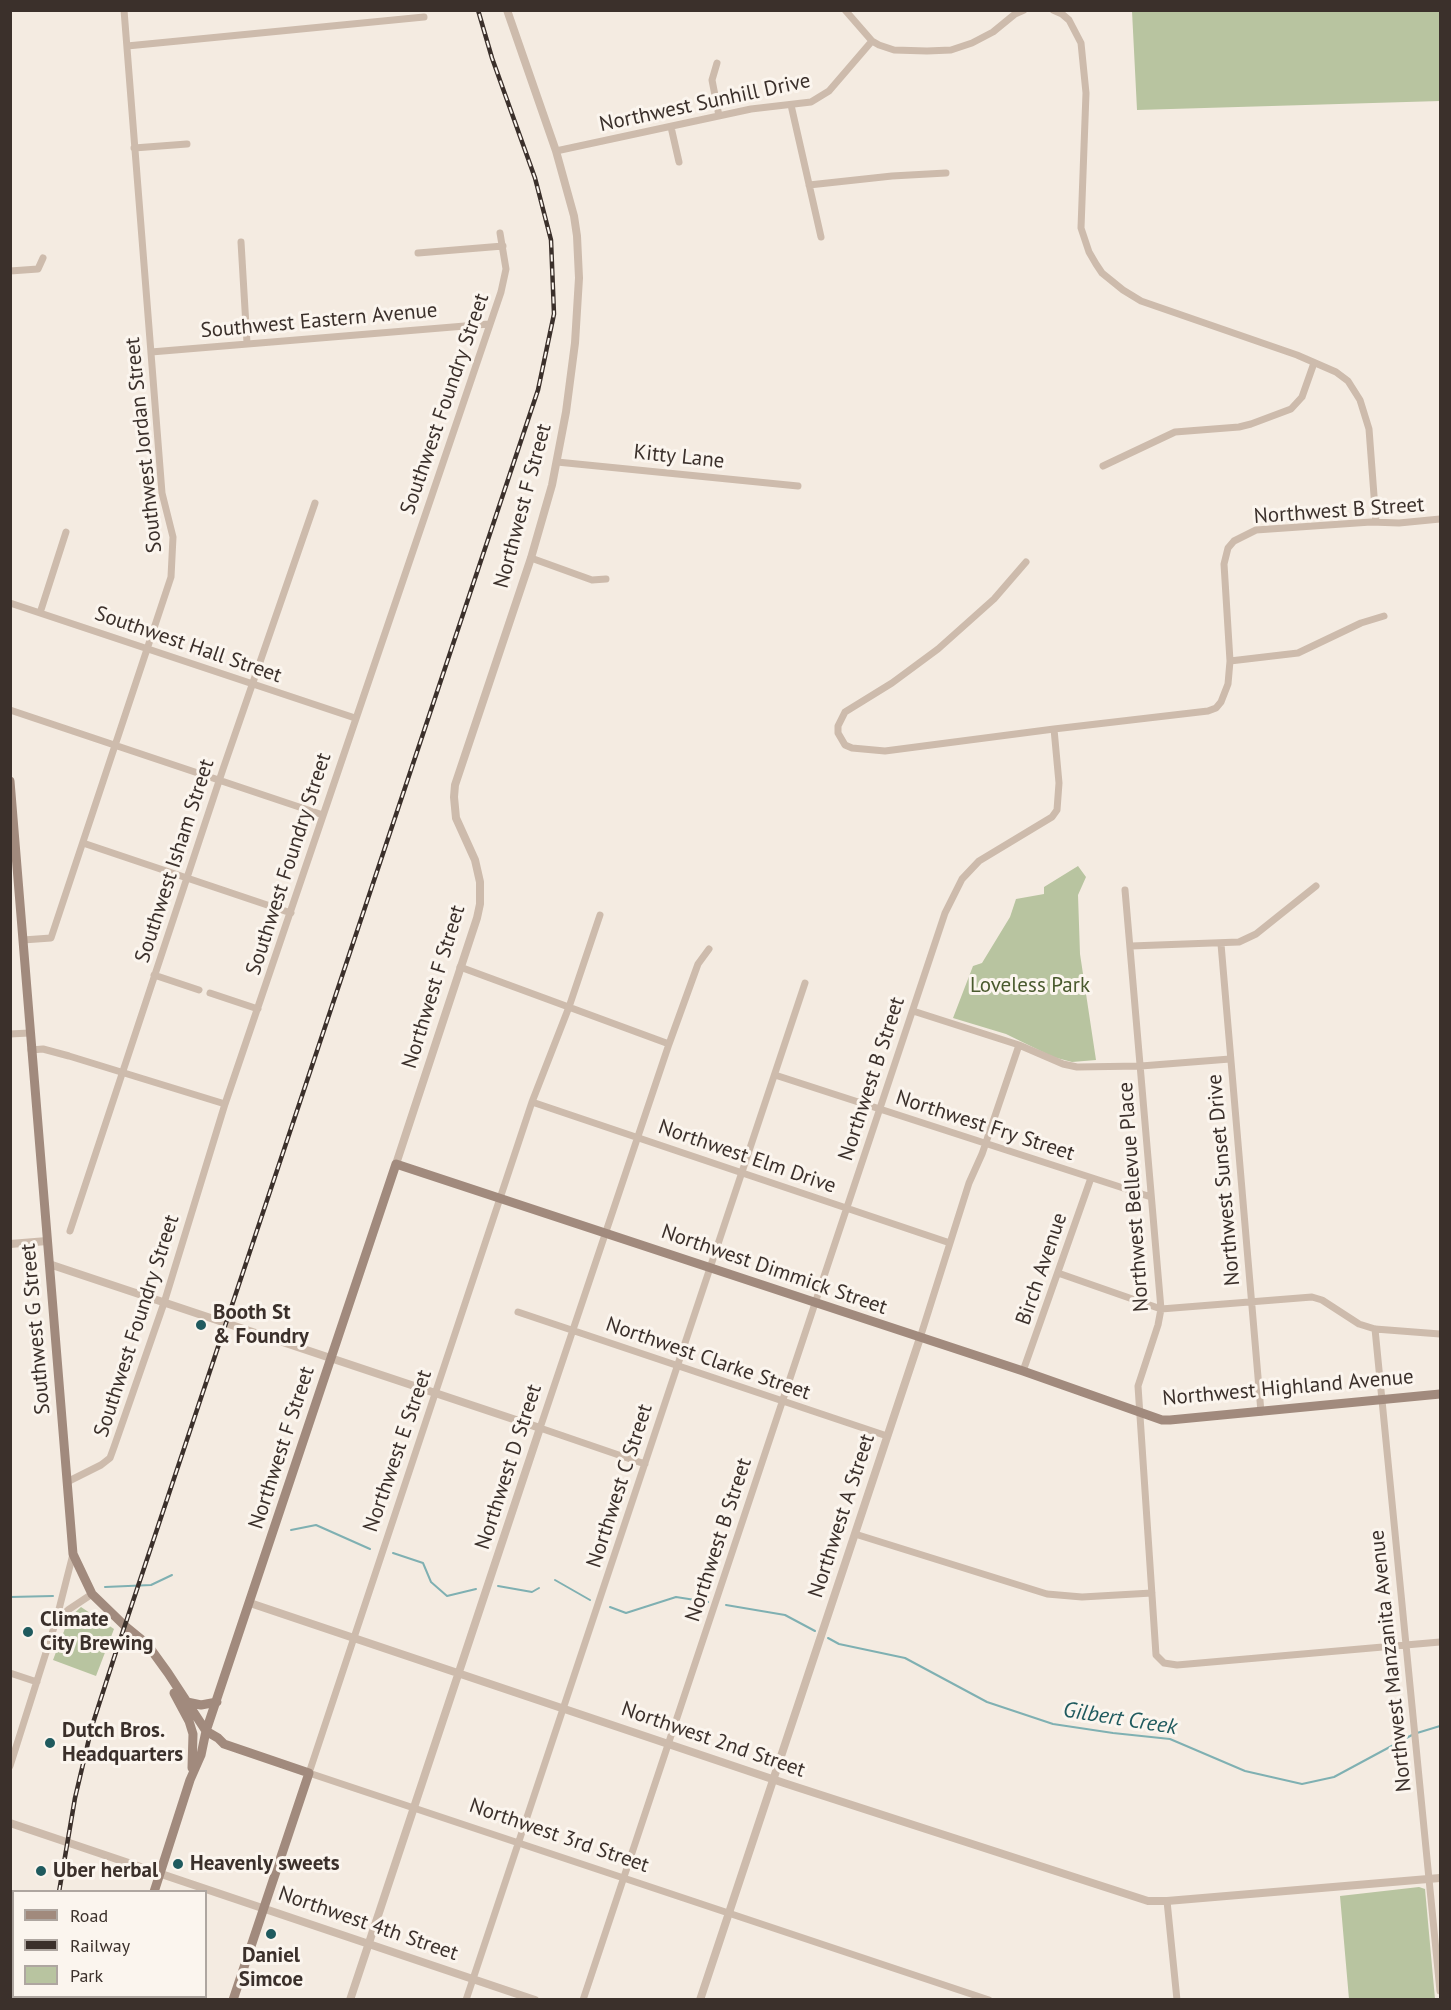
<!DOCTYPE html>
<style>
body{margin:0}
#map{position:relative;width:1451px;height:2010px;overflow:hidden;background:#f4ebe1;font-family:"PT Sans",sans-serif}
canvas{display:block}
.frame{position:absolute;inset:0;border:12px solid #3b302b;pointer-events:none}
.legend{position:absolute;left:12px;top:1890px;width:195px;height:108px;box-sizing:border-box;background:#fbf5ee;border:2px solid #aea6a0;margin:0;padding:8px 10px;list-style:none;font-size:18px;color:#3b302b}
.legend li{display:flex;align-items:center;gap:12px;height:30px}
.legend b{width:30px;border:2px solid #aea6a0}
</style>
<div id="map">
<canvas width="1451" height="2010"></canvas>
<div class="frame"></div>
<ul class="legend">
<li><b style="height:8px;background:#a18a7d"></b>Road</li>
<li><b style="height:8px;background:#3b302b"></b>Railway</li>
<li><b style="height:16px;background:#b8c4a0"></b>Park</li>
</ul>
</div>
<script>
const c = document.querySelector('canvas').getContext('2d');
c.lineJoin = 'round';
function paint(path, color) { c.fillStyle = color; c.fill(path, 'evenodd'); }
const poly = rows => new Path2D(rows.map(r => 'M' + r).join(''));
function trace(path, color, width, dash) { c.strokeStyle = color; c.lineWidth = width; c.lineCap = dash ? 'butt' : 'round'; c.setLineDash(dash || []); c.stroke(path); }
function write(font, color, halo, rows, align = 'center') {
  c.font = font + ' "PT Sans",sans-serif'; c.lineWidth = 6; c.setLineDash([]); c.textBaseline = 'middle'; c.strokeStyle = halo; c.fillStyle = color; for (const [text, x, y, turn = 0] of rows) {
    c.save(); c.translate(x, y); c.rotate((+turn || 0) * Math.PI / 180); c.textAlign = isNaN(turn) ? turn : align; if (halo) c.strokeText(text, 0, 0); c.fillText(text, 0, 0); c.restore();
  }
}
paint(poly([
 [1132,11,1440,11,1440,101,1137,110],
 [1078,866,1086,877,1078,895,1080,954,1096,1060,1072,1062,1053,1057,1006,1034,953,1018,973,966,982,963,1010,917,1016,899,1044,894,1044,887],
 [81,1607,114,1629,96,1676,53,1660,69,1618],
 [1419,1887,1425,1889,1435,1999,1349,1999,1340,1896]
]), '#b8c4a0');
trace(poly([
 [291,1530,316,1525,370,1549],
 [393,1553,423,1563,431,1582,447,1596,476,1589],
 [555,1580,590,1600],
 [498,1586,532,1592,539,1588],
 [105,1587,151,1585,172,1575],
 [10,1597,53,1596],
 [726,1605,785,1615,815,1631],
 [610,1607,626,1613,676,1597,708,1602],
 [828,1638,839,1644,905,1658,987,1702,1053,1724,1113,1733,1170,1739,1245,1771,1302,1784,1334,1777,1412,1735],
 [1417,1733,1440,1726]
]), '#7fb0b2', 2);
trace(poly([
 [845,10,872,41,879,45,894,50,927,51,951,50,972,43,993,32,1015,14,1024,10],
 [1053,10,1062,14,1069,20,1081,43,1086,93,1081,228,1089,252,1096,264,1102,273,1123,290,1141,301,1297,355,1336,372,1348,381,1360,400,1369,429,1376,522],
 [127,46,424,17],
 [717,63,712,80,719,116],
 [791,105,821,237],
 [671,127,679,162],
 [134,148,187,144],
 [556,151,751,109,811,102,829,91,872,41],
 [809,185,892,176,946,173],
 [241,242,247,343],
 [418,253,503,246],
 [10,271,38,269,43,258],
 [151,352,489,324],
 [557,462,798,486],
 [1103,466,1175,432,1239,427,1251,424,1291,409,1302,397,1314,363],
 [531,558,592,580,606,579],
 [1026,562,994,599,938,649,892,683,845,712,838,726,838,733,845,745,852,748,885,751,1054,729],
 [10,603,355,718],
 [40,613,66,532],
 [1230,661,1298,653,1361,623,1384,616],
 [10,710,323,815],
 [83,843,291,913],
 [1125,890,1161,1309,1158,1325,1138,1386,1156,1655,1164,1663,1177,1665,1440,1642],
 [600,915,569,1007,532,1102,309,1773,989,2000],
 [23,940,51,938,171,577,173,537,162,493,124,10],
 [1221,944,1261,1412],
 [1131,946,1239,942,1256,934,1316,886],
 [460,967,669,1044],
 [154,975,199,990],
 [210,993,258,1009],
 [913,1011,1019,1045,1063,1064,1077,1067,1141,1066,1230,1059],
 [10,1034,29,1033],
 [31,1050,43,1049,69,1056,225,1104],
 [775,1075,1151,1197],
 [532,1102,950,1243],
 [70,1231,223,769,315,503],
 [1058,1273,1161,1309,1312,1297,1322,1300,1359,1324,1375,1329,1440,1334],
 [518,1312,887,1436],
 [1375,1329,1440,1991],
 [920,1338,969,1183,982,1154,1019,1045],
 [1023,1371,1091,1178],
 [645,1464,540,1428,669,1044,698,964,709,949],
 [67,1482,101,1465,110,1458,114,1447,164,1303,225,1104,501,292,506,269,500,233],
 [855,1534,1047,1594,1082,1597,1152,1593],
 [56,1621,68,1610,92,1594],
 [10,1673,37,1682],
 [10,1766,56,1621,73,1554],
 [1167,1901,1177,2000],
 [466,2000,805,983],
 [583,2000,945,913,962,879,979,861,1052,817,1057,810,1059,783,1054,729,1208,711,1216,708,1221,702,1228,684,1230,661,1224,564,1228,548,1234,541,1256,530,1371,522,1399,523,1440,519]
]), '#cdbbac', 7);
trace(poly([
 [396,1164,477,918,480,904,480,882,475,860,456,818,454,797,455,785,531,558,552,485,566,412,575,343,579,278,577,236,574,216,556,151,507,10],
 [10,1244,47,1241],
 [49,1264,540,1428,350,2000],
 [250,1603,784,1783,1148,1901,1167,1901,1440,1878],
 [10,1823,535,2000],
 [700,2000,920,1338]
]), '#cdbbac', 8);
trace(poly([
 [10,781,73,1554,92,1594,125,1626,147,1644,168,1673,206,1731,218,1738,224,1744,309,1773,233,2000],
 [174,1693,189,1721,193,1734,192,1768],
 [187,1702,201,1705,217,1702],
 [154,1892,190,1780,201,1755,206,1731,396,1164,1023,1371,1162,1420,1170,1420,1440,1394],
 [118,2000,119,1996]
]), '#a18a7d', 9);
const rail = poly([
 [59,1892,75,1798,92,1726,114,1658,538,390,554,314,551,240,535,178,492,58,478,10],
 [37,2000,38,1996]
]);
trace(rail, '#3b302b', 4.5);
trace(rail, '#fbf5ee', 2, [7]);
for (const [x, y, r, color] of [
 [201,1325,6,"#1f5a5e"],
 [28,1632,6,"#1f5a5e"],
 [50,1743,6,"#1f5a5e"],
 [178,1864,6,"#1f5a5e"],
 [41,1871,6,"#1f5a5e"],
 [271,1934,6,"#1f5a5e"]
]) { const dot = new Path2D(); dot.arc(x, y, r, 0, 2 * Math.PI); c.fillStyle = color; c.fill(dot); trace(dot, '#fbf5ee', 2); }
write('21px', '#3b302b', '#fbf5ee', [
 ["Northwest Sunhill Drive",705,103,-12],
 ["Southwest Eastern Avenue",319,321,-5],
 ["Southwest Foundry Street",445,404,-71],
 ["Southwest Jordan Street",144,445,-96],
 ["Kitty Lane",679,457,6],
 ["Northwest F Street",523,506,-75],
 ["Northwest B Street",1339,511,-4],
 ["Southwest Hall Street",188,645,19],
 ["Southwest Isham Street",175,861,-72],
 ["Southwest Foundry Street",289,864,-72],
 ["Northwest F Street",434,987,-73],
 ["Northwest B Street",872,1079,-72],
 ["Northwest Fry Street",985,1126,18],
 ["Northwest Elm Drive",747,1157,19],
 ["Northwest Sunset Drive",1224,1180,-95],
 ["Northwest Bellevue Place",1134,1197,-94],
 ["Birch Avenue",1042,1269,-71],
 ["Northwest Dimmick Street",774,1270,19],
 ["Southwest Foundry Street",137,1326,-72],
 ["Southwest G Street",36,1329,-95],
 ["Northwest Clarke Street",708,1359,19],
 ["Northwest Highland Avenue",1288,1388,-5],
 ["Northwest F Street",282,1448,-72],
 ["Northwest E Street",398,1451,-71],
 ["Northwest D Street",509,1467,-72],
 ["Northwest C Street",620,1486,-72],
 ["Northwest A Street",842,1516,-72],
 ["Northwest B Street",719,1540,-72],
 ["Northwest Manzanita Avenue",1391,1661,-96],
 ["Northwest 2nd Street",713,1740,19],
 ["Northwest 3rd Street",559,1836,19],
 ["Northwest 4th Street",368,1924,19]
]);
write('21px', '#4a5a2e', '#fbf5ee', [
 ["Loveless Park",1030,986]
]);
write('bold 21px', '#3b302b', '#fbf5ee', [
 ["Booth St",213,1313],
 ["& Foundry",213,1337],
 ["Climate",40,1620],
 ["City Brewing",40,1644],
 ["Dutch Bros.",62,1731],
 ["Headquarters",62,1755],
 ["Heavenly sweets",190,1864],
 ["Uber herbal",53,1871],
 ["Daniel",271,1956,"center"],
 ["Simcoe",271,1980,"center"]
], 'left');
write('italic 22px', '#1f5a5e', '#fbf5ee', [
 ["Gilbert Creek",1120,1719,9]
]);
</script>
